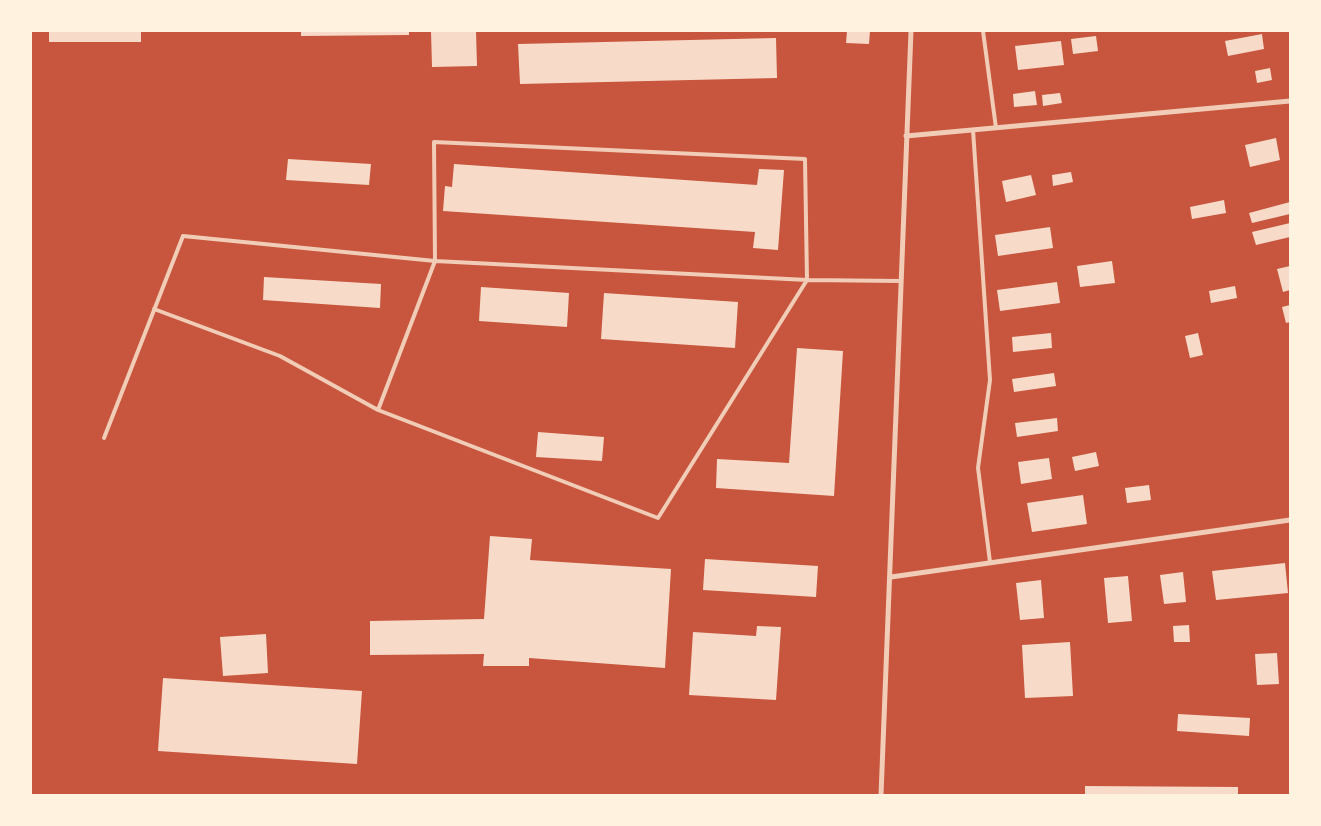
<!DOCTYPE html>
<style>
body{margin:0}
#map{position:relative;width:1321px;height:826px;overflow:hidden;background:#c8553d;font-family:"DejaVu Sans",sans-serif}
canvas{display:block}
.frame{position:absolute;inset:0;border:32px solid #fff3e0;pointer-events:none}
</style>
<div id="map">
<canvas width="1321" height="826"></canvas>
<div class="frame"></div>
</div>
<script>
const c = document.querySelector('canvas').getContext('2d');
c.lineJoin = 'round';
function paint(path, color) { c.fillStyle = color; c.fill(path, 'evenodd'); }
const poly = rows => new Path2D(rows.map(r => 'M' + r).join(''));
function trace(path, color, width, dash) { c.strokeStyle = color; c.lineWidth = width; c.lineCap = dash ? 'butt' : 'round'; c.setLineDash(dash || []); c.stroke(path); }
paint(poly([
 [49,31,141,31,141,42,49,42],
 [301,31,409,31,409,35,301,36],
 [431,31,476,31,477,66,432,67],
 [847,31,870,31,869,44,846,43],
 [1262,34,1264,49,1228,56,1225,41],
 [1096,36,1098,51,1073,54,1071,39],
 [776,38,777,78,520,84,518,44],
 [1061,41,1064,65,1018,70,1015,46],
 [1270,68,1272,80,1257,83,1255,71],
 [1035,91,1037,105,1014,107,1013,94],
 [1060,93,1062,103,1043,106,1042,95],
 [1276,138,1280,160,1250,167,1245,145],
 [288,159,371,164,369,185,286,180],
 [454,164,757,185,759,169,784,170,778,250,753,248,755,232,443,211,445,186,452,187],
 [1071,172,1073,182,1053,186,1052,175],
 [1031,175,1036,195,1006,202,1002,181],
 [1224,200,1226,213,1192,219,1190,207],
 [1290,202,1290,214,1252,223,1249,213],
 [1290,223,1290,237,1256,245,1252,232],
 [1050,227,1053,248,998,256,995,235],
 [1112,261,1115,283,1080,287,1077,266],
 [1290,266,1290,290,1283,292,1277,269],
 [264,277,381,284,380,308,263,300],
 [1057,282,1060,303,1000,311,997,290],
 [1235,286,1237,298,1211,303,1209,291],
 [481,287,569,293,567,327,479,321],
 [604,293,738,302,735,348,601,339],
 [1290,305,1290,322,1286,323,1282,307],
 [1051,333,1052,348,1013,352,1012,337],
 [1198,333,1203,355,1190,358,1185,336],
 [797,348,843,351,834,496,716,488,717,459,789,463],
 [1054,373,1056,386,1014,392,1012,379],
 [1057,418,1058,431,1017,437,1015,423],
 [538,432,604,437,602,461,536,457],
 [1096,452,1099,466,1075,471,1072,457],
 [1049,458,1052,479,1021,484,1018,462],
 [1149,485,1151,500,1127,503,1125,488],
 [1083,495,1087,524,1032,532,1027,503],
 [490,536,532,539,530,560,671,569,665,668,529,658,529,666,483,666,484,654,370,655,370,621,484,619],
 [705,559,818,566,816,597,703,590],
 [1285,563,1288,593,1216,600,1212,571],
 [1183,572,1186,602,1164,604,1160,575],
 [1128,576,1132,621,1108,623,1104,578],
 [1041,580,1044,618,1020,620,1016,583],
 [1189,625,1190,642,1174,642,1173,626],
 [757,626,781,627,776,700,689,695,693,632,756,636],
 [266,634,268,673,223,676,220,637],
 [1070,642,1073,696,1025,698,1022,645],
 [1277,653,1279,684,1257,685,1255,654],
 [163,678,362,691,357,764,158,751],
 [1178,714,1250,718,1249,736,1177,731],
 [1085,786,1238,787,1238,795,1085,795]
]), '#f7dbc8');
trace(poly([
 [983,31,996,128],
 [973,130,990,380,978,468,990,562],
 [154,309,280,356,378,410,658,518,807,280,805,159,434,142,435,261,378,410],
 [104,438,183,236,435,261,807,280,901,281]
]), '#f1ccb7', 4);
trace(poly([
 [906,136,1290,101],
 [891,577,1290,520],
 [881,795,911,31]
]), '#f1ccb7', 5);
</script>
